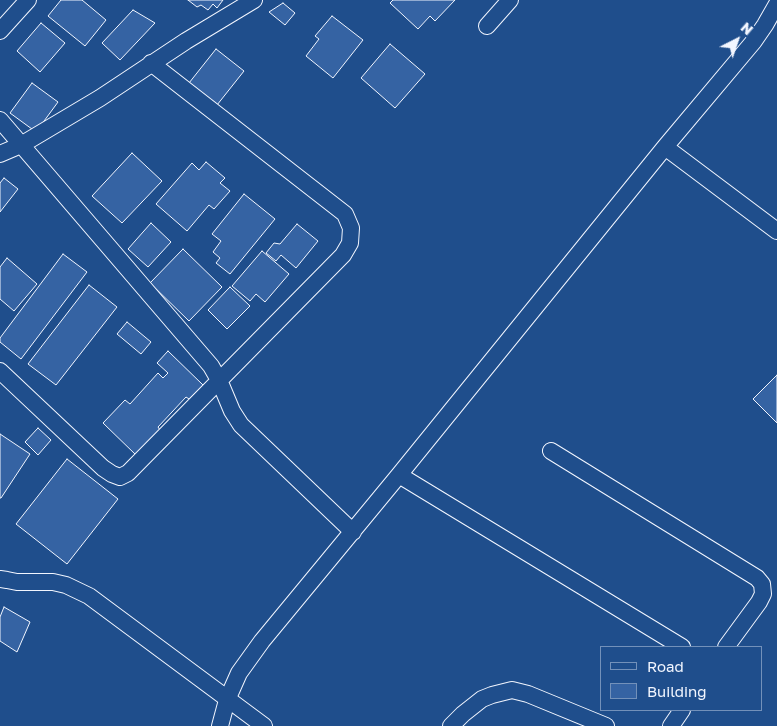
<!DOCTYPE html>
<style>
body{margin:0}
#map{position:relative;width:777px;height:726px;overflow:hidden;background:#1f4e8c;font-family:"Golos Text",sans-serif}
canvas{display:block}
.legend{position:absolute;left:600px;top:646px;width:162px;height:65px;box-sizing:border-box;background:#1f4e8c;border:1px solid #7391ba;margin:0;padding:6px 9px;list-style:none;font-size:15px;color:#f2f6ff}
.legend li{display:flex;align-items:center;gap:10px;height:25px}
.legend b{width:25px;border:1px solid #7391ba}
.north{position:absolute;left:712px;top:15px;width:50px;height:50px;-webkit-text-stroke:4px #1f4e8c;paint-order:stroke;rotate:41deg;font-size:14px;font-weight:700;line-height:20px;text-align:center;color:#f2f6ff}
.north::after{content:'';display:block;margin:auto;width:18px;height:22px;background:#f2f6ff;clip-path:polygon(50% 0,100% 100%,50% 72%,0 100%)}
</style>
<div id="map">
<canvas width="777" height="726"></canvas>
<ul class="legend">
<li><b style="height:6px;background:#1f4e8c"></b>Road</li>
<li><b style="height:14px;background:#3563a3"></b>Building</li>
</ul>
<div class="north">N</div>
</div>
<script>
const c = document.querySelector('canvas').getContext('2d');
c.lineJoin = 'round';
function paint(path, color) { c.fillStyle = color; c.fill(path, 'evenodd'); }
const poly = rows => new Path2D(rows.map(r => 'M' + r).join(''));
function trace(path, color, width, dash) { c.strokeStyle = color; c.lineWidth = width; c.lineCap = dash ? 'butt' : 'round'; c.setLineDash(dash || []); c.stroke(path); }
const building = poly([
 [61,0,82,0,106,20,85,46,48,16,61,0],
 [188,0,223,0,217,8,213,4,208,10,201,5,197,7,188,0],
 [393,0,455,0,435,21,430,16,418,29,390,3,393,0],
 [283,3,295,13,285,25,269,12,283,3],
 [133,10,155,23,120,60,102,43,133,10],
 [332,16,363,40,333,78,306,56,319,39,315,36,332,16],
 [41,23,65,43,40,72,17,51,41,23],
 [390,44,425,74,395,108,361,78,390,44],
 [216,49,244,71,217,105,189,83,216,49],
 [32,83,58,102,36,132,10,113,32,83],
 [132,153,162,181,122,223,92,196,132,153],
 [206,162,225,178,220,183,230,191,214,209,209,205,187,231,156,204,192,163,199,170,206,162],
 [4,178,18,189,0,212,0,183,4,178],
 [244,194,275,219,230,274,216,263,220,258,213,252,221,241,212,234,244,194],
 [151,223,171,242,148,267,128,249,151,223],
 [297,224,318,241,296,268,281,255,276,261,266,253,274,243,280,244,297,224],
 [183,249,222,287,189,321,150,283,183,249],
 [262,251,289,274,265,302,256,294,250,301,232,286,262,251],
 [63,254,87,272,21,359,0,342,0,338,63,254],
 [7,258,37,284,14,311,0,299,0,267,7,258],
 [89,285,117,307,56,385,28,364,89,285],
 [230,287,250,306,227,329,208,310,230,287],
 [127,322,151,342,141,354,117,334,127,322],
 [168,351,203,385,189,399,186,397,158,427,160,430,136,455,103,423,125,400,130,404,158,373,163,378,168,373,157,363,168,351],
 [777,375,777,423,753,399,777,375],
 [38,428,51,440,38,455,25,442,38,428],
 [0,434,30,454,1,498,0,498,0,434],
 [67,459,118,499,67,564,16,524,67,459],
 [4,607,30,622,17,652,0,641,0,617,4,607]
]);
paint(building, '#3563a3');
trace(building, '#f2f6ff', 1);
const street = poly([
 [487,26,510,0],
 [0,31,28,0],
 [0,120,211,366,219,380,232,411,241,425,353,532],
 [665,147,777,231],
 [0,154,21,145,100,98,186,41,254,0],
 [0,371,103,468,112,474,120,477,128,473,343,255,350,243,351,228,345,214,151,63],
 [551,451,757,578,762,584,763,594,759,602,726,647],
 [399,475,682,647],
 [0,579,7,580,17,582,53,582,66,585,89,596,264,726],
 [220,726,227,700,239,673,262,641,399,475,665,147,754,41,765,25,777,4],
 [451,726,463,714,482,699,492,695,512,690,528,694,606,726],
 [671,726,682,710]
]);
trace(street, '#f2f6ff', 18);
trace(street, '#1f4e8c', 16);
</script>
